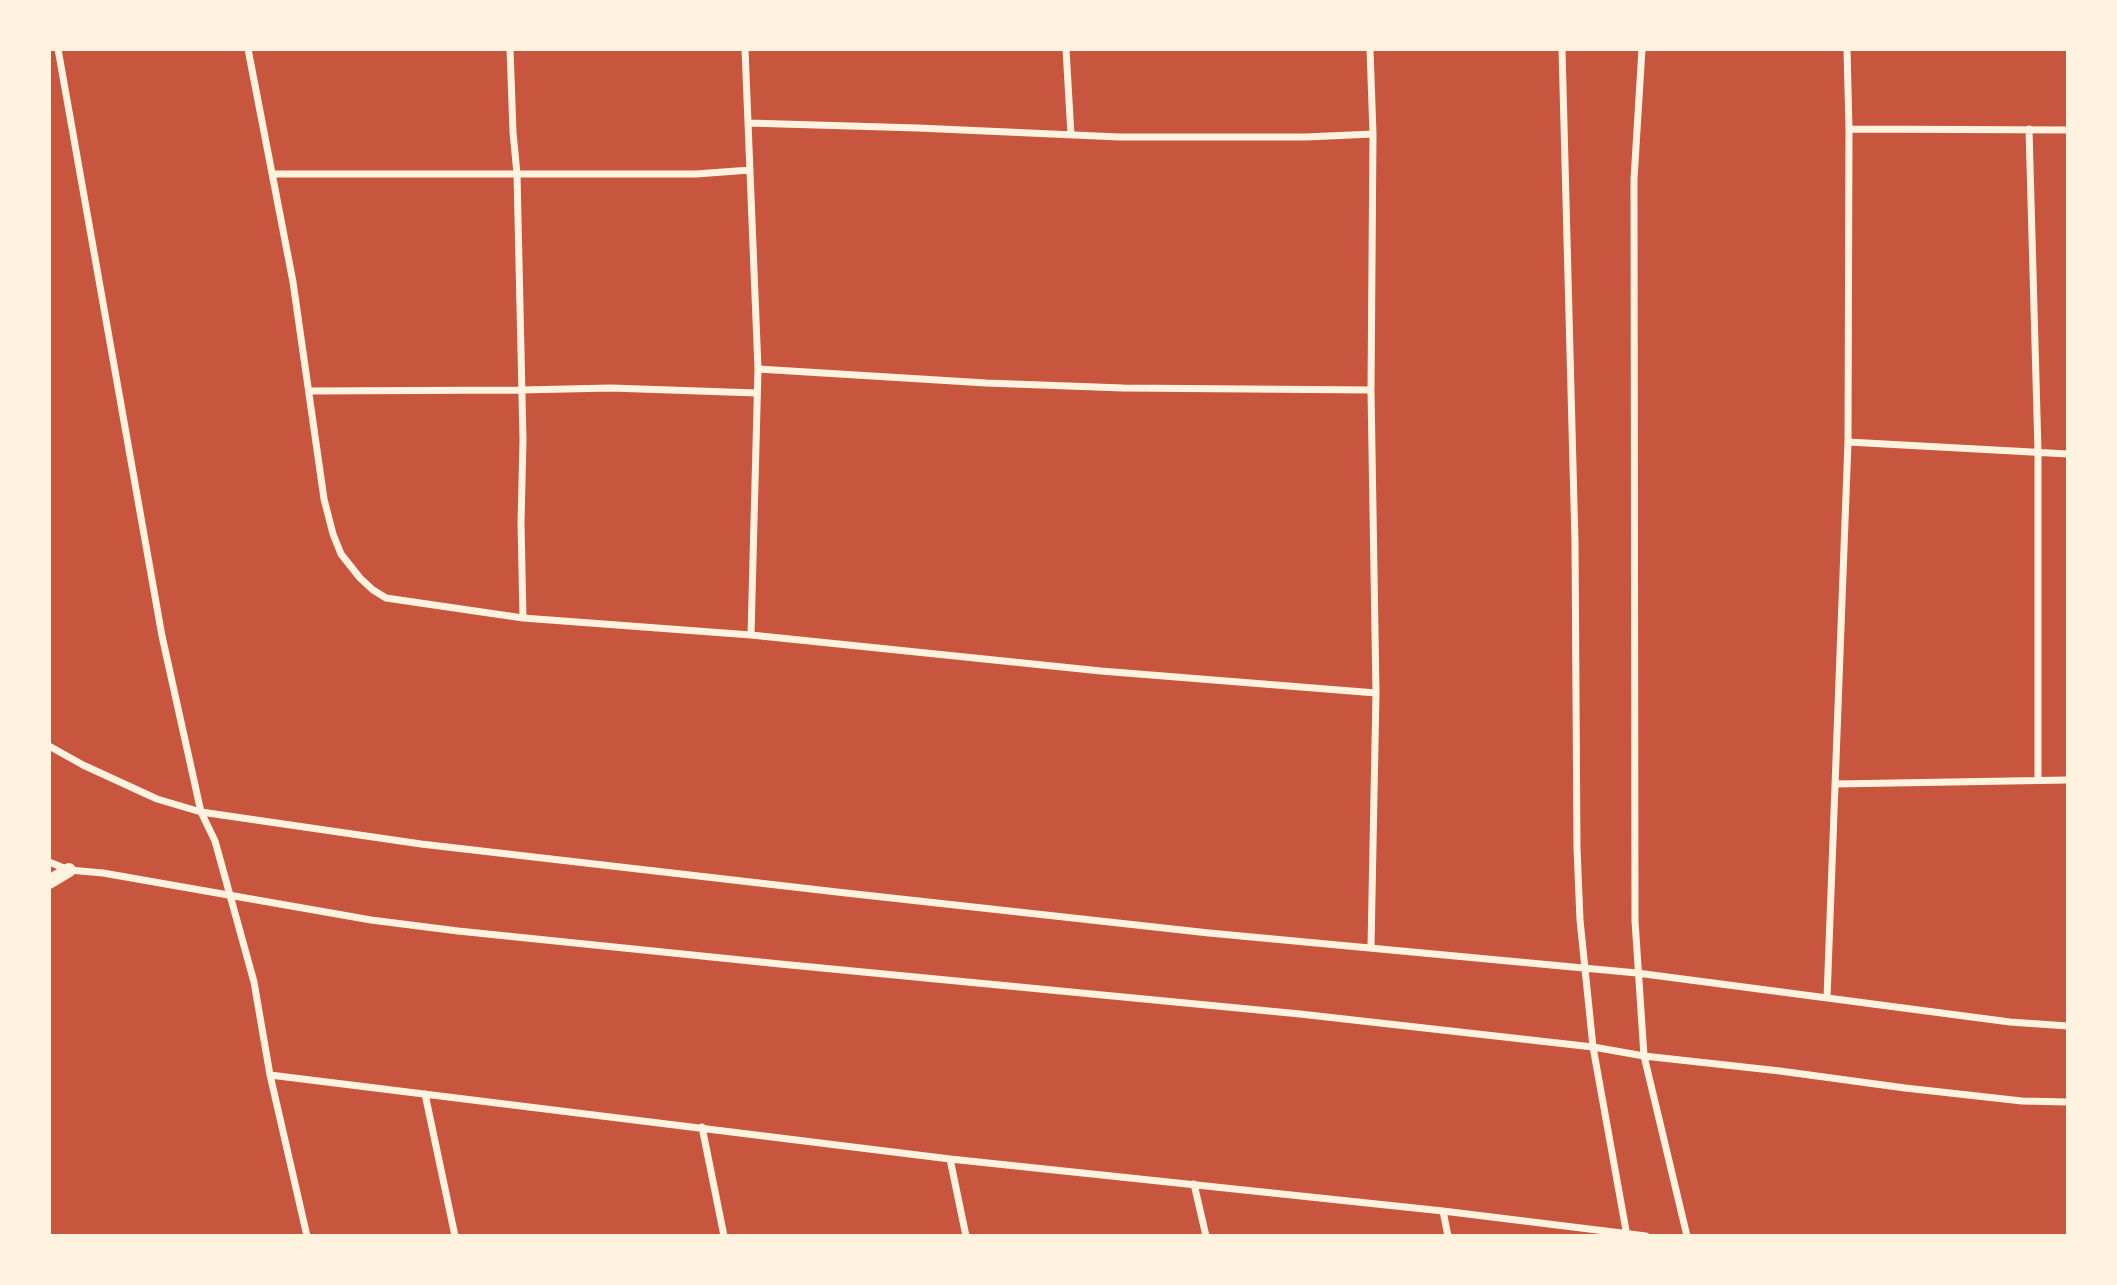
<!DOCTYPE html>
<style>
body{margin:0}
#map{position:relative;width:2117px;height:1285px;overflow:hidden;background:#c8553d;font-family:Inter,sans-serif}
canvas{display:block}
.frame{position:absolute;inset:0;border:51px solid #fff3e0;pointer-events:none}
</style>
<div id="map">
<canvas width="2117" height="1285"></canvas>
<div class="frame"></div>
</div>
<script>
const c = document.querySelector('canvas').getContext('2d');
c.lineJoin = 'round';
const poly = rows => new Path2D(rows.map(r => 'M' + r).join(''));
function trace(path, color, width, dash) { c.strokeStyle = color; c.lineWidth = width; c.lineCap = dash ? 'butt' : 'round'; c.setLineDash(dash || []); c.stroke(path); }
trace(poly([
 [58,49,162,636,201,812,215,841,254,982,270,1075,307,1236],
 [248,49,293,282,324,499,333,534,341,554,360,578,373,590,386,598,523,618,751,635,1101,671,1376,693],
 [510,49,513,132,517,174,523,440,521,523,523,618],
 [745,49,758,369,751,635],
 [1066,49,1071,135],
 [1370,49,1373,134,1371,390,1376,693,1371,947],
 [1562,49,1575,542,1577,848,1580,920,1593,1047,1627,1236],
 [1642,49,1634,179,1635,921,1644,1056,1687,1236],
 [748,123,918,128,1119,137,1306,137,1373,134],
 [1849,129,2068,130],
 [2029,129,2038,451,2038,779],
 [274,174,696,174,750,170],
 [758,369,986,383,1123,388,1371,390],
 [310,391,521,390,611,388,757,393],
 [1848,442,2068,454],
 [49,746,83,765,157,799,201,812,421,844,837,892,1209,933,1637,973,2010,1022,2068,1026],
 [1835,784,2068,780],
 [49,862,69,870,103,873,371,920,458,931,780,964,1300,1014,1593,1047,1644,1056,1780,1071,1905,1088,2022,1101,2068,1102],
 [1827,998,1848,442,1849,129,1847,49],
 [270,1075,950,1159,1443,1211,1646,1236],
 [425,1094,455,1236],
 [702,1127,724,1236],
 [950,1159,966,1236],
 [1194,1184,1206,1236],
 [1443,1211,1448,1236]
]), '#fff3e0', 7);
trace(poly([
 [49,882,69,870]
]), '#fff3e0', 14);
</script>
